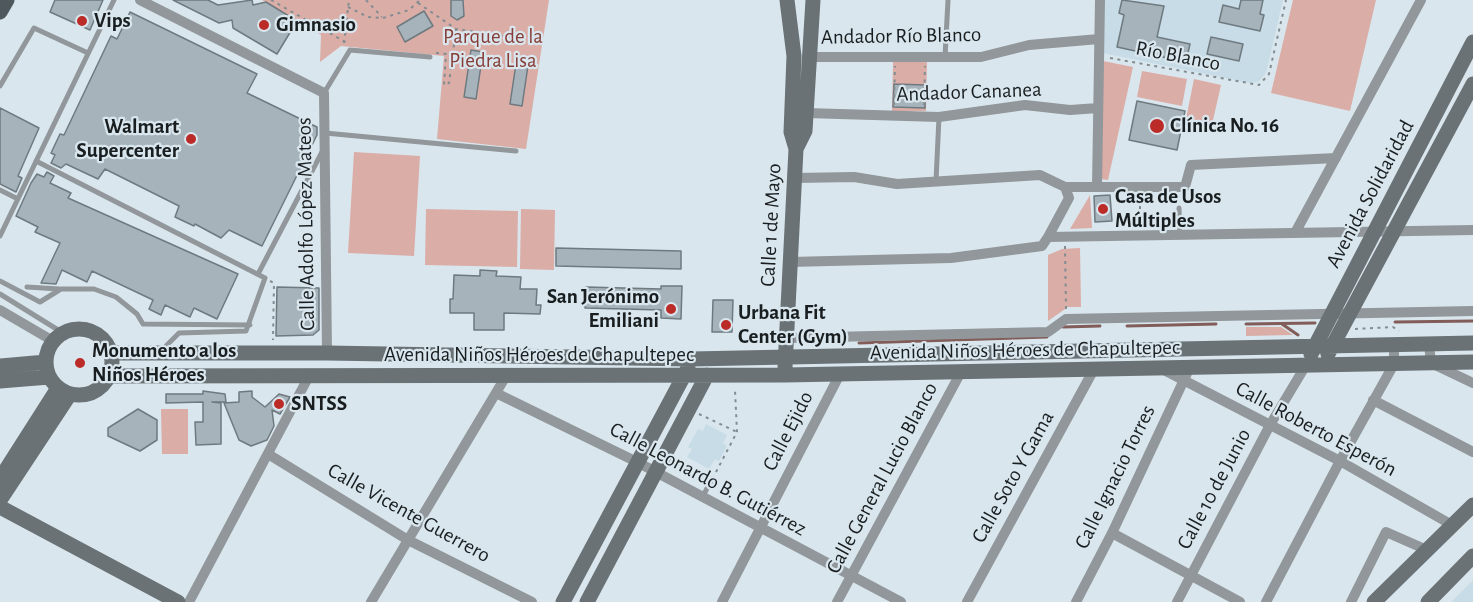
<!DOCTYPE html>
<meta charset="utf-8">
<style>
body{margin:0}
canvas{display:block;background:#d9e6ed}
</style>
<canvas width="1473" height="602"></canvas>
<script>
const c = document.querySelector('canvas').getContext('2d');
c.lineJoin = 'round';
function paint(path, color) { c.fillStyle = color; c.fill(path, 'evenodd'); }
const poly = rows => new Path2D(rows.map(r => 'M' + r).join(''));
function trace(path, color, width, dash) { c.strokeStyle = color; c.lineWidth = width; c.lineCap = dash ? 'butt' : 'round'; c.setLineDash(dash || []); c.stroke(path); }
function write(font, color, halo, rows, align = 'center') {
  c.font = font + ' "Alegreya Sans",sans-serif'; c.lineWidth = 4.5; c.setLineDash([]); c.textBaseline = 'middle'; c.strokeStyle = halo; c.fillStyle = color; for (const [text, x, y, turn = 0] of rows) {
    c.save(); c.translate(x, y); c.rotate((+turn || 0) * Math.PI / 180); c.textAlign = isNaN(turn) ? turn : align; if (halo) c.strokeText(text, 0, 0); c.fillText(text, 0, 0); c.restore();
  }
}
paint(poly([
 [1104,0,1283,0,1266,73,1258,82,1250,83,1103,53],
 [706,424,727,435,723,443,727,446,719,461,715,459,709,469,687,457,692,449,688,447,698,429,703,431],
 [1473,580,1473,602,1451,602]
]), '#c7dce7');
paint(poly([
 [262,0,549,0,526,149,437,139,444,56,341,46,320,62,321,35],
 [1293,0,1376,0,1350,111,1271,93],
 [1103,61,1133,67,1108,180,1101,179],
 [893,62,927,62,926,111,892,111],
 [1142,71,1187,79,1182,106,1137,97],
 [1194,79,1221,85,1211,129,1185,124],
 [354,152,420,156,414,256,348,253],
 [1090,195,1092,228,1070,229],
 [426,209,518,211,517,267,425,265],
 [521,209,555,210,554,270,520,269],
 [1080,248,1081,307,1068,307,1048,321,1048,255,1062,249],
 [1246,327,1281,327,1293,335,1246,336],
 [161,409,188,409,188,454,162,454]
]), '#dbada7');
trace(poly([
 [1395,322,1473,321],
 [1246,324,1315,323],
 [1282,324,1298,335],
 [1127,326,1216,324],
 [1063,327,1100,326],
 [859,343,1047,337]
]), '#815c58', 3);
const building = poly([
 [55,0,103,0,90,30,50,12,55,0],
 [173,0,208,0,218,5,252,0,253,5,266,2,297,21,277,54,233,28,232,20,219,23,173,0],
 [451,0,463,0,464,16,457,20,451,16,451,0],
 [1122,0,1164,6,1157,37,1190,44,1186,62,1117,47,1124,15,1119,13,1122,0],
 [1241,0,1263,0,1260,14,1264,15,1260,31,1219,22,1223,5,1239,9,1241,0],
 [424,11,433,26,405,42,397,27,424,11],
 [130,12,257,74,247,93,317,127,317,135,262,246,229,230,221,238,195,224,194,226,175,217,179,206,105,169,98,179,66,164,61,168,51,163,55,155,51,153,60,134,64,135,111,36,117,39,130,12],
 [1211,37,1243,44,1239,61,1207,54,1211,37],
 [471,50,483,52,476,99,464,97,471,50],
 [517,57,529,59,522,106,510,104,517,57],
 [894,84,925,85,925,108,893,107,894,84],
 [1137,101,1185,111,1177,150,1129,140,1137,101],
 [0,108,39,128,18,176,22,178,16,192,0,184,0,108],
 [47,172,54,176,50,183,71,193,68,198,238,274,217,319,194,308,190,317,165,305,161,315,149,309,153,300,92,271,87,282,62,270,56,284,41,283,60,243,35,232,38,227,16,216,31,183,37,174,44,177,47,172],
 [1110,195,1112,221,1095,222,1094,196,1110,195],
 [556,248,681,251,681,269,556,266,556,248],
 [480,270,497,271,496,276,521,277,520,289,537,289,536,305,541,305,540,314,504,313,504,330,474,330,474,313,450,313,450,299,453,299,454,275,480,276,480,270],
 [661,286,682,286,681,319,661,318,661,310,585,308,586,287,661,289,661,286],
 [277,287,319,288,319,330,313,335,276,336,277,287],
 [713,300,733,300,732,332,712,332,713,300],
 [203,391,225,394,226,402,212,402,221,403,221,444,196,445,195,422,203,422,203,402,166,403,166,394,203,394,203,391],
 [252,391,252,397,265,407,279,394,290,397,280,414,272,410,274,426,267,440,251,446,239,440,224,403,239,402,239,392,252,391],
 [138,409,157,420,157,440,140,451,108,436,108,428,138,409]
]);
paint(building, '#a7b3ba');
trace(building, '#6e7a80', 1.5);
trace(poly([
 [271,0,347,43],
 [366,0,382,17],
 [418,3,456,29,523,39],
 [348,7,368,17,383,18,409,10,420,0],
 [344,43,349,0],
 [436,53,446,54,444,85,449,83,456,29],
 [1110,58,1259,85,1269,74,1286,0],
 [894,105,895,66],
 [924,105,925,66],
 [1140,209,1140,196],
 [1065,246,1066,309],
 [270,281,274,283,273,340],
 [1355,329,1393,327,1399,331],
 [699,414,737,432],
 [716,472,737,432,735,390]
]), '#828c91', 2, [3, 4.5]);
trace(poly([
 [945,57,948,0],
 [0,86,34,28,88,53],
 [324,93,350,50,430,57],
 [325,133,516,151],
 [36,161,265,278,246,331,179,333,161,351],
 [936,181,939,117],
 [0,190,18,199],
 [1179,208,1180,235],
 [0,236,114,0],
 [258,274,322,152],
 [0,281,40,302,61,289,94,289,116,297,137,314,143,324,250,325],
 [27,287,59,289],
 [0,294,63,333],
 [703,496,712,479]
]), '#91979a', 5);
trace(poly([
 [140,0,324,93,327,353],
 [810,57,981,57,1029,45,1099,39],
 [806,113,939,117,1025,105,1070,110,1098,108],
 [795,178,854,177,897,184,1040,175,1065,187,1185,187,1191,165,1336,158],
 [1097,187,1100,0],
 [1295,233,1421,0],
 [1048,237,1069,198,1065,187],
 [790,262,951,258,1042,246,1048,237,1473,230],
 [0,310,53,341],
 [787,338,1048,332,1066,319,1473,311],
 [1429,344,1431,363,1473,383],
 [1162,369,1340,461,1452,525],
 [496,393,637,462,901,602],
 [1373,400,1473,452],
 [268,454,408,540,532,602],
 [1112,533,1240,602],
 [189,602,309,376],
 [371,602,506,376],
 [722,602,840,374],
 [837,602,961,372],
 [967,602,1093,371],
 [1076,602,1112,533,1189,369],
 [1177,602,1270,425,1306,365],
 [1266,602,1340,461,1394,364,1394,345],
 [1351,602,1386,532,1427,550]
]), '#91979a', 10);
trace(poly([
 [796,149,805,131,813,0],
 '46 362a33 33 0 1 1 66 0a33 33 0 1 1-66 0Z',
 [112,353,327,353,691,359,1473,343],
 [1311,354,1473,42],
 [1328,354,1473,84],
 [0,366,46,362],
 [785,367,796,149,791,132,794,56,787,0],
 [110,376,785,375,1473,362],
 [0,381,49,377],
 [0,479,58,388],
 [0,500,70,394],
 [0,507,178,602],
 [563,602,688,368],
 [587,602,707,375],
 [1374,602,1473,505],
 [1428,602,1473,556]
]), '#6a7276', 15);
trace(poly([
 [0,12,7,0]
]), '#4f595d', 15);
for (const [x, y, r, color] of [
 [82,21,6,"#bb2c29"],
 [264,25,6,"#bb2c29"],
 [1157,126,8,"#bb2c29"],
 [191,139,6,"#bb2c29"],
 [1103,209,6,"#bb2c29"],
 [671,309,6,"#bb2c29"],
 [726,325,6,"#bb2c29"],
 [80,363,6,"#bb2c29"],
 [279,404,6,"#bb2c29"]
]) { const dot = new Path2D(); dot.arc(x, y, r, 0, 2 * Math.PI); c.fillStyle = color; c.fill(dot); trace(dot, '#d9e6ed', 2); }
write('bold 21px', '#191e20', '#d9e6ed', [
 ["Vips",94,21],
 ["Gimnasio",276,25],
 ["Clínica No. 16",1170,126],
 ["Walmart",179,127,"right"],
 ["Supercenter",179,151,"right"],
 ["Casa de Usos",1115,197],
 ["Múltiples",1115,221],
 ["San Jerónimo",659,297,"right"],
 ["Emiliani",659,321,"right"],
 ["Urbana Fit",738,313],
 ["Center (Gym)",738,337],
 ["Monumento a los",92,351],
 ["Niños Héroes",92,375],
 ["SNTSS",291,404]
], 'left');
write('21px', '#191e20', '#d9e6ed', [
 ["Andador Río Blanco",901,36,-1],
 ["Río Blanco",1178,56,11],
 ["Andador Cananea",969,92,-2],
 ["Avenida Solidaridad",1370,194,-62],
 ["Calle Adolfo López Mateos",306,224,-91],
 ["Calle 1 de Mayo",771,225,-87],
 ["Avenida Niños Héroes de Chapultepec",1025,350,-1],
 ["Avenida Niños Héroes de Chapultepec",539,355],
 ["Calle Roberto Esperón",1316,429,28],
 ["Calle Ejido",788,431,-63],
 ["Calle Soto Y Gama",1013,477,-61],
 ["Calle Ignacio Torres",1115,477,-64],
 ["Calle General Lucio Blanco",882,478,-62],
 ["Calle Leonardo B. Gutiérrez",708,479,28],
 ["Calle 10 de Junio",1214,489,-62],
 ["Calle Vicente Guerrero",409,513,29]
]);
write('21px', '#873e38', '#d9e6ed', [
 ["Parque de la",493,37],
 ["Piedra Lisa",493,61]
]);
</script>
